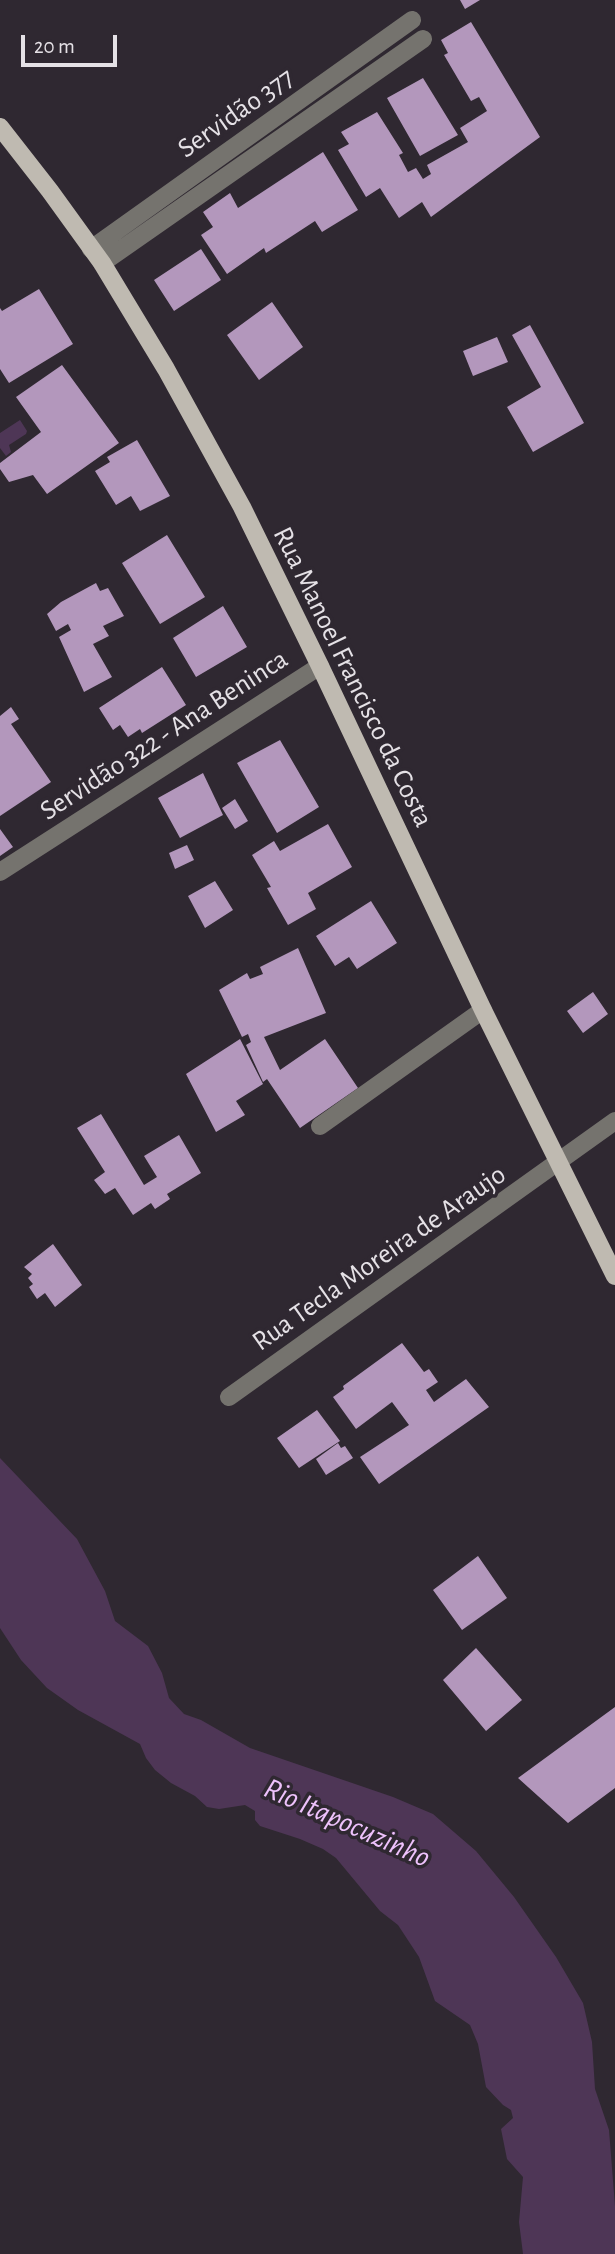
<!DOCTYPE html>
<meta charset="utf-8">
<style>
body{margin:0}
#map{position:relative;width:615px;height:2254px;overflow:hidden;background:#2f2831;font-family:"Alegreya Sans",sans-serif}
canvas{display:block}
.scale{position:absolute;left:21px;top:35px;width:96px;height:32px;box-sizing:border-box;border:4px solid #e5e1e6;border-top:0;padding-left:9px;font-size:21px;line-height:24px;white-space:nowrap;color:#e5e1e6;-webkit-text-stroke:5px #2f2831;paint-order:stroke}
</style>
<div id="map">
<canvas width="615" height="2254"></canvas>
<div class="scale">20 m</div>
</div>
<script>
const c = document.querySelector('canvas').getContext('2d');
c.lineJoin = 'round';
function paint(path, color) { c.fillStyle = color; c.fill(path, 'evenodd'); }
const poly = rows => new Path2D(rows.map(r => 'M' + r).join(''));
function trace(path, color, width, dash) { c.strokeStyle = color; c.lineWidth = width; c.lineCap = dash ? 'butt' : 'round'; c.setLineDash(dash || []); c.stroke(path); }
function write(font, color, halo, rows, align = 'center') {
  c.font = font + ' "Alegreya Sans",sans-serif'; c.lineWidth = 7; c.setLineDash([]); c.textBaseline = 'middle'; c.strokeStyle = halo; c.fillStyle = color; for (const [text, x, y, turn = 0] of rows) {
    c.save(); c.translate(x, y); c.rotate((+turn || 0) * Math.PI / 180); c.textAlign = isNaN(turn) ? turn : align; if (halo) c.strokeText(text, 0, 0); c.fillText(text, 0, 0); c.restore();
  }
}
paint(poly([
 [20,420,27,431,26,434,9,445,11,452,6,456,0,448,0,433],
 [0,1458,77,1539,105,1591,115,1621,148,1646,162,1673,169,1698,184,1714,201,1720,250,1748,393,1797,433,1814,476,1851,514,1897,556,1957,583,2003,592,2042,595,2089,609,2130,615,2206,615,2254,523,2254,519,2222,523,2177,507,2159,501,2129,513,2118,511,2110,503,2105,486,2087,478,2044,470,2025,435,2001,419,1957,398,1925,380,1911,336,1858,323,1849,300,1839,260,1826,255,1820,255,1811,245,1805,219,1809,207,1807,195,1796,171,1783,155,1770,146,1758,140,1744,78,1710,47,1688,21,1660,0,1628]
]), '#4e3656');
paint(poly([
 [460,0,480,0,465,9],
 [471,22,540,137,431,217,422,202,399,218,380,188,366,197,338,150,349,144,341,132,377,112,403,153,399,155,408,172,416,168,423,179,431,174,427,165,468,142,460,128,487,111,479,97,471,101,444,55,448,53,441,40],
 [423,78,458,135,420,156,387,98],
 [323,152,358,210,322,232,315,221,266,253,264,248,227,274,201,235,213,227,203,212,230,193,238,208],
 [201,249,221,280,174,311,154,280],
 [39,289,73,344,9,383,0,369,0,308,2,311],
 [272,302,303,347,259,380,227,335],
 [530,325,584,423,533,452,507,407,541,387,512,335],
 [497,337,508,362,473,376,463,351],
 [62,365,119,443,47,494,33,475,9,482,0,469,0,463,41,432,16,397],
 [137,440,170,496,140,511,131,496,116,505,95,471,110,462,107,457],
 [167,535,205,597,160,624,122,563],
 [96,583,100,591,108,588,124,616,103,626,109,636,93,644,112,677,84,692,59,637,71,630,68,624,56,631,47,614,61,602],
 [223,606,247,647,196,677,173,638],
 [162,667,186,705,142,733,140,729,128,737,120,725,113,730,99,708],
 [11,707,19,719,11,724,51,782,0,816,0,716],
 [280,740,319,807,277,833,237,763],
 [203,773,223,815,180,838,158,798],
 [235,799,248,821,235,829,222,808],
 [328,824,352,867,308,893,316,909,288,925,267,888,271,887,252,855,274,841,280,851],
 [0,829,13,847,0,856],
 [187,845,194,860,175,869,169,853],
 [215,881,233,910,205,928,188,896],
 [371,901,397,943,357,969,349,957,335,966,316,936],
 [298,948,326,1013,264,1037,280,1070,325,1039,358,1088,300,1128,267,1079,263,1082,246,1045,251,1042,248,1034,242,1037,219,990,247,973,250,979,263,974,260,967],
 [593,992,608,1014,583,1033,567,1011],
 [240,1039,263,1084,236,1101,245,1115,216,1132,186,1074],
 [101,1114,144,1185,157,1177,144,1156,179,1135,201,1173,167,1194,170,1199,155,1209,151,1203,133,1215,115,1188,105,1194,94,1180,105,1172,77,1128],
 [53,1244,82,1285,55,1307,45,1293,37,1299,29,1287,33,1284,28,1278,32,1274,24,1267],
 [402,1343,424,1372,429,1369,438,1382,426,1390,434,1402,466,1379,489,1407,379,1484,360,1457,409,1425,392,1402,356,1429,333,1397,344,1389,343,1386],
 [317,1410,340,1441,299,1468,277,1438],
 [338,1443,341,1448,345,1446,353,1458,326,1475,316,1459],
 [478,1556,507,1598,462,1630,433,1590],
 [476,1648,522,1700,486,1731,443,1680],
 [615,1707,615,1788,568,1823,518,1778]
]), '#b397bc');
trace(poly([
 [91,249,412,20],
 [102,263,423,39],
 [0,872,320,666],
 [320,1126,483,1010],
 [229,1397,615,1121]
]), '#75736e', 18);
trace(poly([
 [0,127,50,191,102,263,166,369,242,507,320,666,483,1010,615,1276]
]), '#bfbab1', 18);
write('28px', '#e5e1e6', '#2f2831', [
 ["Servidão 377",236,113,-35],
 ["Rua Manoel Francisco da Costa",353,677,64],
 ["Servidão 322 - Ana Beninca",164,735,-33],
 ["Rua Tecla Moreira de Araujo",379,1258,-35]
]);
write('italic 30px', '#eec2fc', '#2f2831', [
 ["Rio Itapocuzinho",347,1823,24]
]);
</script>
